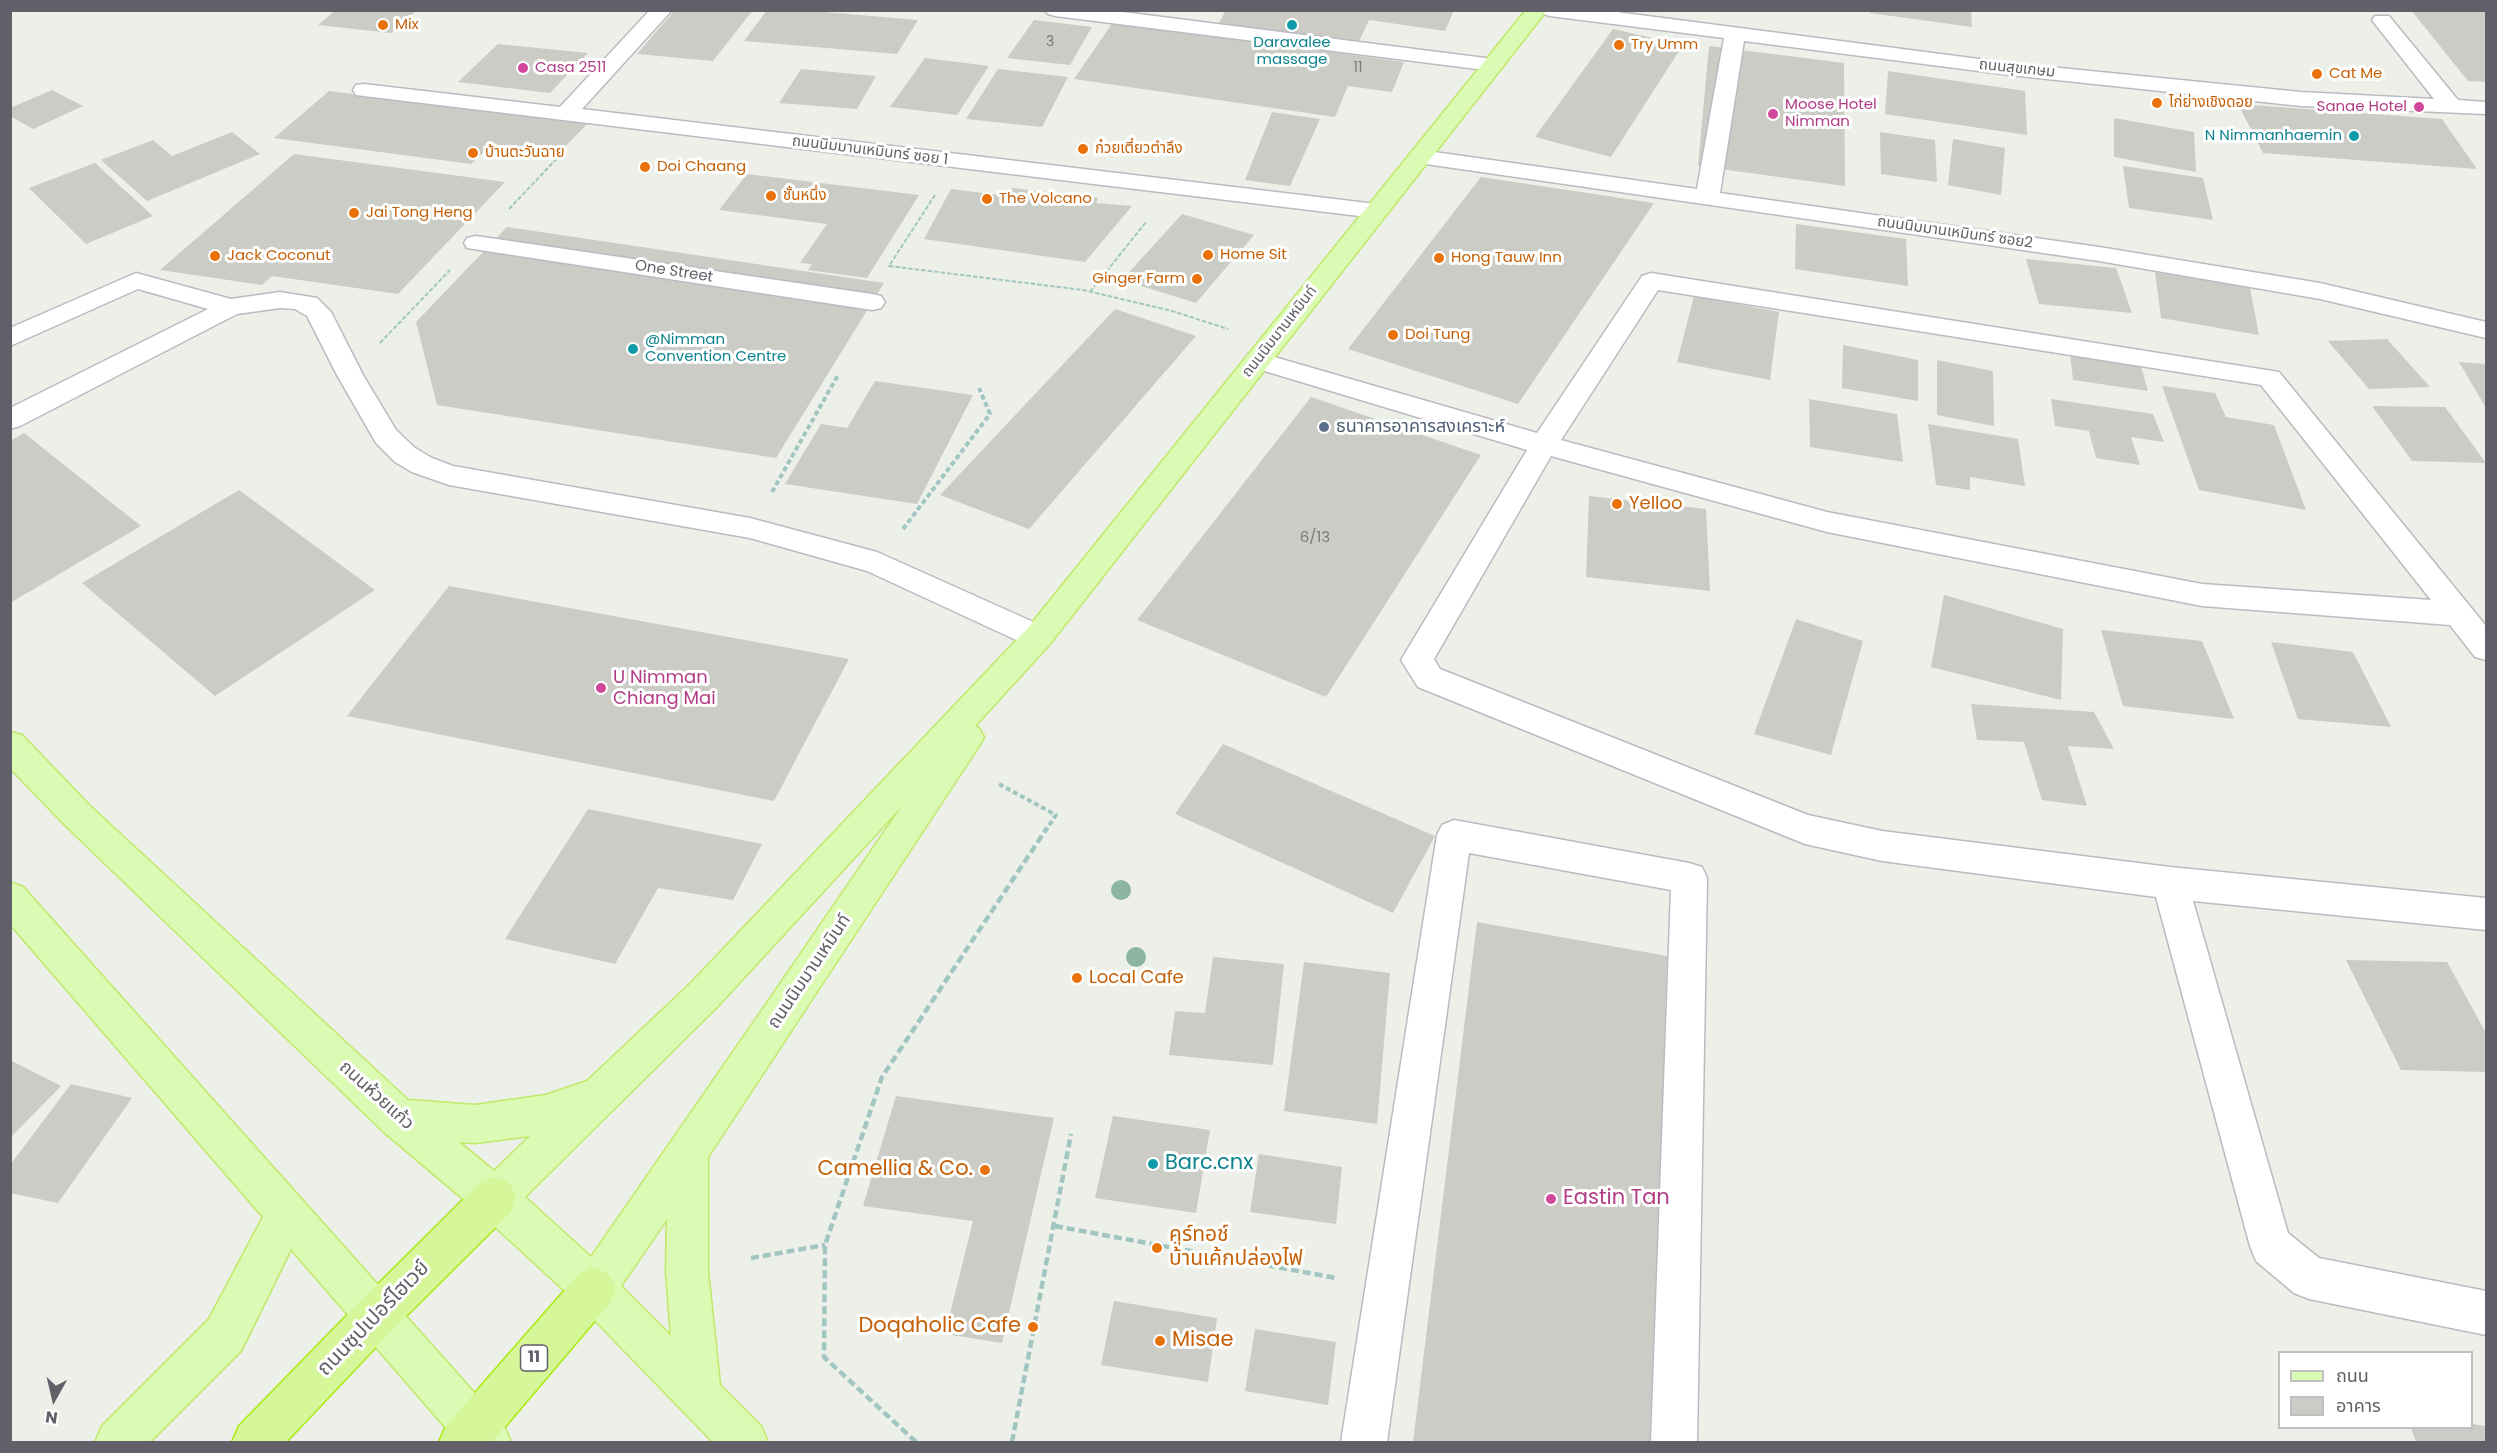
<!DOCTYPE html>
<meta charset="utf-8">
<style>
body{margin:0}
#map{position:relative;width:2497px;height:1453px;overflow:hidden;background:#edf0e8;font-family:Poppins,"Noto Sans Thai",sans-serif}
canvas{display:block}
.frame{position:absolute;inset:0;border:12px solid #615f67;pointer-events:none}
.legend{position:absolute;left:2278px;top:1351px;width:195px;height:78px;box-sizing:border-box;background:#fff;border:2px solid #c0bfc2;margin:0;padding:8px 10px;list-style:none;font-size:18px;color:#615f67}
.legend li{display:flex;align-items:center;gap:12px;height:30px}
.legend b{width:30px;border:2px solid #c0bfc2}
.north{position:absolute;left:24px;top:1369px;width:60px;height:60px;-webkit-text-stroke:4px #fff;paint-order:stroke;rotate:188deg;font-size:16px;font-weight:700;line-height:24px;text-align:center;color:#615f67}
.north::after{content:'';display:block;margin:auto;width:21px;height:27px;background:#615f67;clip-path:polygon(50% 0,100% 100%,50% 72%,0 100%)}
</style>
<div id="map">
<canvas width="2497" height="1453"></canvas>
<div class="frame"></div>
<ul class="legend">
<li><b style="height:8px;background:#dbfab4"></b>ถนน</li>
<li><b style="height:16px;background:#caccc5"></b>อาคาร</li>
</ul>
<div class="north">N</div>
</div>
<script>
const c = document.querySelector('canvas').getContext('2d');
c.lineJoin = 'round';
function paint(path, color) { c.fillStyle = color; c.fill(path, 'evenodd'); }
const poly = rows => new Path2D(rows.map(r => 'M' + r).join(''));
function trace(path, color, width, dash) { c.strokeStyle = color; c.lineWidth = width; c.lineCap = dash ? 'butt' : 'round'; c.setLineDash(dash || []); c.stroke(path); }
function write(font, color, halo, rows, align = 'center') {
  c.font = font + ' Poppins,"Noto Sans Thai",sans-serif'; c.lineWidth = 6; c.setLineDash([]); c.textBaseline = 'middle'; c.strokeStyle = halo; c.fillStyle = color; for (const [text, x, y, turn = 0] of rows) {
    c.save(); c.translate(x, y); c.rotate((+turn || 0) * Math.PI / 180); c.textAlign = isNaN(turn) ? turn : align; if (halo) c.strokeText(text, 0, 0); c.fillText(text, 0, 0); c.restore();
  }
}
paint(poly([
 [336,10,417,10,391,33,318,25],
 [675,10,753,10,713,61,637,54],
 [767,10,801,10,918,20,897,54,744,41],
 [1226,10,1454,10,1445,31,1369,20,1357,46,1215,31],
 [1870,10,1971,10,1972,27,1870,13],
 [2411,10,2486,10,2486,82,2468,81],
 [1034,20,1092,27,1070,65,1007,58],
 [1113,22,1404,62,1392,92,1348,86,1335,117,1074,79],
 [1613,29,1683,45,1611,157,1535,137],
 [498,44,588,53,550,93,458,82],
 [1709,46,1844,63,1845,186,1698,166],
 [925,58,989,66,957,115,890,107],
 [801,69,876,76,857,109,779,103],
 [998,69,1068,77,1042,127,966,119],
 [1888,71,2025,91,2027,135,1885,114],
 [52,90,83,106,33,129,10,116,10,108],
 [329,91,520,115,588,123,560,152,492,144,471,164,274,138],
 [2238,104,2442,119,2477,169,2263,153],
 [1272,112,1320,119,1290,186,1245,180],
 [2114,118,2194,132,2196,172,2114,157],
 [232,132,260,154,147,201,101,160,153,140,172,156],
 [1880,132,1935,140,1937,182,1881,174],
 [1953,139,2005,148,2001,195,1948,185],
 [294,154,505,182,398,294,272,276,262,285,160,270],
 [95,163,153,216,86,244,29,188],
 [2123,166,2203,178,2213,220,2129,208],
 [747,174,919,195,867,278,808,270,812,264,800,263,827,224,719,210],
 [1481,177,1654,203,1518,404,1348,349],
 [1012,188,1098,198,1096,203,1132,206,1085,262,924,239,951,189,1008,196],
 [1182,214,1254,235,1196,303,1122,280],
 [1796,224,1906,239,1908,286,1795,269],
 [507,227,884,283,776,458,437,405,416,322],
 [2026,259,2116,268,2132,313,2039,304],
 [2155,272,2250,288,2259,335,2161,318],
 [1694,296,1779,312,1770,380,1677,362],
 [1115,309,1196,336,1029,529,940,495],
 [2387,339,2430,387,2369,389,2328,341],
 [1843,345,1918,360,1918,401,1842,388],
 [2070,352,2140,363,2148,391,2073,380],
 [1937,360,1993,371,1994,426,1937,415],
 [2459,362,2486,364,2486,408],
 [875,381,973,395,917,504,785,484,821,424,847,428],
 [2162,386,2215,393,2226,417,2274,425,2306,510,2199,490],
 [1311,397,1481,455,1326,697,1137,620],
 [1809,399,1897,414,1903,462,1810,447],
 [2051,399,2153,414,2164,442,2131,437,2140,465,2096,458,2089,431,2055,426],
 [2372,406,2445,407,2486,463,2412,461],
 [1928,424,2018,439,2025,486,1970,477,1970,490,1936,485],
 [24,433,141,526,10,603,10,441],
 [239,490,375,590,215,696,82,583],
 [1589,496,1706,509,1710,591,1586,577],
 [449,586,849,659,774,801,347,716],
 [1944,595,2063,629,2061,700,1931,667],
 [1796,619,1863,641,1831,755,1754,734],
 [2101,630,2202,641,2234,719,2123,706],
 [2271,642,2353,652,2391,727,2298,719],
 [1971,704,2094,712,2114,749,2068,746,2087,806,2042,800,2024,742,1977,740],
 [1223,744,1435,836,1393,913,1175,814],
 [588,809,762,844,733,900,658,888,615,964,505,939],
 [1477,922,1667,956,1653,1442,1413,1442],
 [1213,957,1284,964,1273,1065,1169,1055,1175,1011,1205,1013],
 [2346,960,2447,962,2486,1033,2486,1072,2401,1070],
 [1304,962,1390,973,1377,1124,1284,1111],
 [10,1060,61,1086,10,1138],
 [71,1084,132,1098,58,1203,10,1193,10,1165],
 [896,1096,1054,1118,1002,1343,945,1334,973,1221,863,1206],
 [1113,1116,1210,1130,1196,1213,1095,1198],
 [1259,1154,1342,1167,1336,1224,1250,1212],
 [1114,1301,1217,1318,1208,1382,1101,1365],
 [1255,1329,1336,1342,1328,1405,1245,1391],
 [2472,1424,2486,1426,2486,1442,2416,1442,2411,1428,2472,1428]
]), '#caccc5');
const minor = poly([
 [650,10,672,10,582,109,1376,204,1384,206,1388,211,1384,216,1376,218,364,96,356,95,353,90,356,85,364,84,560,107,650,10],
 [1045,10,1107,10,1493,59,1500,61,1504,65,1500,69,1493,71,1055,16,1048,14,1045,10],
 [1540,10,1601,10,2010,63,2301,92,2434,99,2372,20,2375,16,2389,16,2458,100,2486,102,2486,114,2301,106,2010,75,1744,41,1720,193,2099,247,2320,283,2486,322,2486,338,2320,299,2099,261,1412,162,1409,157,1412,152,1420,150,1697,189,1724,38,1550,16,1543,14,1540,10],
 [476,236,872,294,881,296,885,302,881,308,872,310,467,248,464,243,467,238,476,236],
 [136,273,231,299,280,292,317,298,331,312,363,375,396,430,415,448,432,458,453,466,750,518,877,552,1049,629,1054,637,1049,645,1038,649,1027,645,867,571,750,538,449,485,412,472,395,462,376,443,337,375,307,316,295,309,280,308,237,314,20,426,10,429,10,408,208,309,138,289,10,346,10,328,136,273],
 [1651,273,2279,372,2486,626,2486,660,2475,657,2450,625,2202,606,1827,532,1551,456,1434,659,1440,669,1808,815,1882,831,2170,867,2486,898,2486,930,2193,901,2288,1233,2319,1258,2486,1291,2486,1335,2309,1299,2294,1293,2256,1261,2250,1246,2156,897,1882,861,1805,844,1418,687,1401,660,1527,450,1248,366,1244,360,1248,354,1257,352,1537,433,1642,276,1651,273],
 [1658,290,2261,385,2431,600,2202,584,1827,512,1561,440,1658,290],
 [1454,820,1689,863,1702,867,1707,878,1697,1442,1651,1442,1671,890,1469,853,1387,1442,1341,1442,1437,835,1442,825,1454,820]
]);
const major = poly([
 [1526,10,1547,10,1049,645,975,726,979,728,984,737,979,746,708,1157,708,1272,720,1385,761,1426,768,1442,713,1442,579,1304,480,1213,385,1133,65,825,10,768,10,732,22,735,89,805,408,1100,475,1105,546,1095,587,1081,691,983,1027,629,1526,10],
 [902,806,758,1016,591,1257,525,1197,717,1007,902,806],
 [530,1136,494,1171,459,1142,475,1143,530,1136],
 [667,1219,666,1272,671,1336,621,1286,667,1219],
 [10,882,23,887,504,1426,511,1442,458,1442,291,1249,241,1351,150,1442,95,1442,102,1426,209,1319,263,1217,10,924,10,882]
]);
const highway = poly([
 [495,1177,510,1183,516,1198,510,1213,391,1331,286,1442,232,1442,239,1426,361,1301,480,1183,495,1177],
 [594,1267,609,1274,616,1289,609,1304,492,1442,439,1442,446,1426,579,1274,594,1267]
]);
trace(minor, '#bcbac1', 3);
trace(major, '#c0e969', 3);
trace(highway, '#abea0f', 3);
trace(poly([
 [935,195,889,266,1083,290,1172,311,1228,329],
 [509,209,564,151],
 [1090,292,1146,222],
 [380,343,450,270]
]), '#a1c6c2', 2, [4.5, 2]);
trace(poly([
 [772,492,838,375],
 [903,529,990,414,979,388],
 [999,784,1056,815,1046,830]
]), '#a1c6c2', 4, [5, 3]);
trace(poly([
 [1055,1226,1336,1278],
 [751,1258,825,1245],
 [916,1442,824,1357,825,1245,882,1077,1047,828],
 [1012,1442,1071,1134]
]), '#a1c6c2', 4.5, [8, 4]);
paint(minor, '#fff');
paint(major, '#dbfab4');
paint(highway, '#d6f799');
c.fillStyle = '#8bb4a2';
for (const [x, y] of [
 [1121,890],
 [1136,957]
]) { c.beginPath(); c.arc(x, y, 10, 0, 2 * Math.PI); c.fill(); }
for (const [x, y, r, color] of [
 [383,25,6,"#e8710a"],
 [1292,25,6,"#0f9aa8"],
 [1619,45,6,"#e8710a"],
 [523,68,6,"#d1479c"],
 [2317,74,6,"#e8710a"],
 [2157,103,6,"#e8710a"],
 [2419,107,6,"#d1479c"],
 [1773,114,6,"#d1479c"],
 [2354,136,6,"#0f9aa8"],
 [1083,149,6,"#e8710a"],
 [473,153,6,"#e8710a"],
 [645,167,6,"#e8710a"],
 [771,196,6,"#e8710a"],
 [987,199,6,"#e8710a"],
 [354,213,6,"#e8710a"],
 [1208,255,6,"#e8710a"],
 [215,256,6,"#e8710a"],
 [1439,258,6,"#e8710a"],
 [1197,279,6,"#e8710a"],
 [1393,335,6,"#e8710a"],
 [633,349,6,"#0f9aa8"],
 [1324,427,6,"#5c6f8a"],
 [1617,504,6,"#e8710a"],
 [601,688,6,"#d1479c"],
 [1077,978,6,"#e8710a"],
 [1153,1164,6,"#0f9aa8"],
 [985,1170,6,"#e8710a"],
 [1551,1199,6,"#d1479c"],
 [1157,1248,6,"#e8710a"],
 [1033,1327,6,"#e8710a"],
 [1160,1341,6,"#e8710a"]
]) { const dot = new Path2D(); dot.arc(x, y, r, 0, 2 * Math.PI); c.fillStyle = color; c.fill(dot); trace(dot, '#fff', 2); }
write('14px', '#7b7a7e', null, [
 ["3",1050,42],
 ["11",1358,68]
]);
write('15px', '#c56008', '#fff', [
 ["Mix",395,25],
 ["Try Umm",1631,45],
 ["Cat Me",2329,74],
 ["ไก่ย่างเชิงดอย",2169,103],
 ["ก๋วยเตี๋ยวตำลึง",1095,149],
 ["บ้านตะวันฉาย",485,153],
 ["Doi Chaang",657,167],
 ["ชั้นหนึ่ง",783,196],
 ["The Volcano",999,199],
 ["Jai Tong Heng",366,213],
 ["Home Sit",1220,255],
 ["Jack Coconut",227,256],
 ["Hong Tauw Inn",1451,258],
 ["Ginger Farm",1185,279,"right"],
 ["Doi Tung",1405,335]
], 'left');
write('15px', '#0d838f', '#fff', [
 ["Daravalee",1292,43],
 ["massage",1292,60],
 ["N Nimmanhaemin",2342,136,"right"],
 ["@Nimman",645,340,"left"],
 ["Convention Centre",645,357,"left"]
]);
write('15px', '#b23c85', '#fff', [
 ["Casa 2511",535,68],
 ["Moose Hotel",1785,105],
 ["Nimman",1785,122],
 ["Sanae Hotel",2407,107,"right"]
], 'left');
write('15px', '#615f67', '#fff', [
 ["ถนนสุขเกษม",2017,69,6],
 ["ถนนนิมมานเหมินทร์ ซอย 1",870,151,7],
 ["ถนนนิมมานเหมินทร์ ซอย2",1955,233,8],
 ["One Street",674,272,9],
 ["ถนนนิมมานเหมินท์",1280,332,-52]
]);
write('15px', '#7b7a7e', null, [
 ["6/13",1315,538]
]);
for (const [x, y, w] of [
 [534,1358,27]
]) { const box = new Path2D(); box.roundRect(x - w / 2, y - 13, w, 26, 4.5); c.fillStyle = '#fff'; c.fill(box); trace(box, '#615f67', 1.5); }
write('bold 16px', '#615f67', null, [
 ["11",534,1358]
]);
write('18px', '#4e5e75', '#fff', [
 ["ธนาคารอาคารสงเคราะห์",1336,427]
], 'left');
write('18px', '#c56008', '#fff', [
 ["Yelloo",1629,504],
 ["Local Cafe",1089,978]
], 'left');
write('18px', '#b23c85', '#fff', [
 ["U Nimman",613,678],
 ["Chiang Mai",613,699]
], 'left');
write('18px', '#615f67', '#fff', [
 ["ถนนนิมมานเหมินท์",810,972,-56],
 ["ถนนห้วยแก้ว",376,1096,42]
]);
write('21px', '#0d838f', '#fff', [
 ["Barc.cnx",1165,1164]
], 'left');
write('21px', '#c56008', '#fff', [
 ["Camellia & Co.",973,1170],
 ["คูร์ทอช์",1169,1236,"left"],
 ["บ้านเค้กปล่องไฟ",1169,1260,"left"],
 ["Doqaholic Cafe",1021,1327],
 ["Misae",1172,1341,"left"]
], 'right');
write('21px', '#b23c85', '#fff', [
 ["Eastin Tan",1563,1199]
], 'left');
write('21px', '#615f67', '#fff', [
 ["ถนนซุปเปอร์ไฮเวย์",374,1319,-46]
]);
</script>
